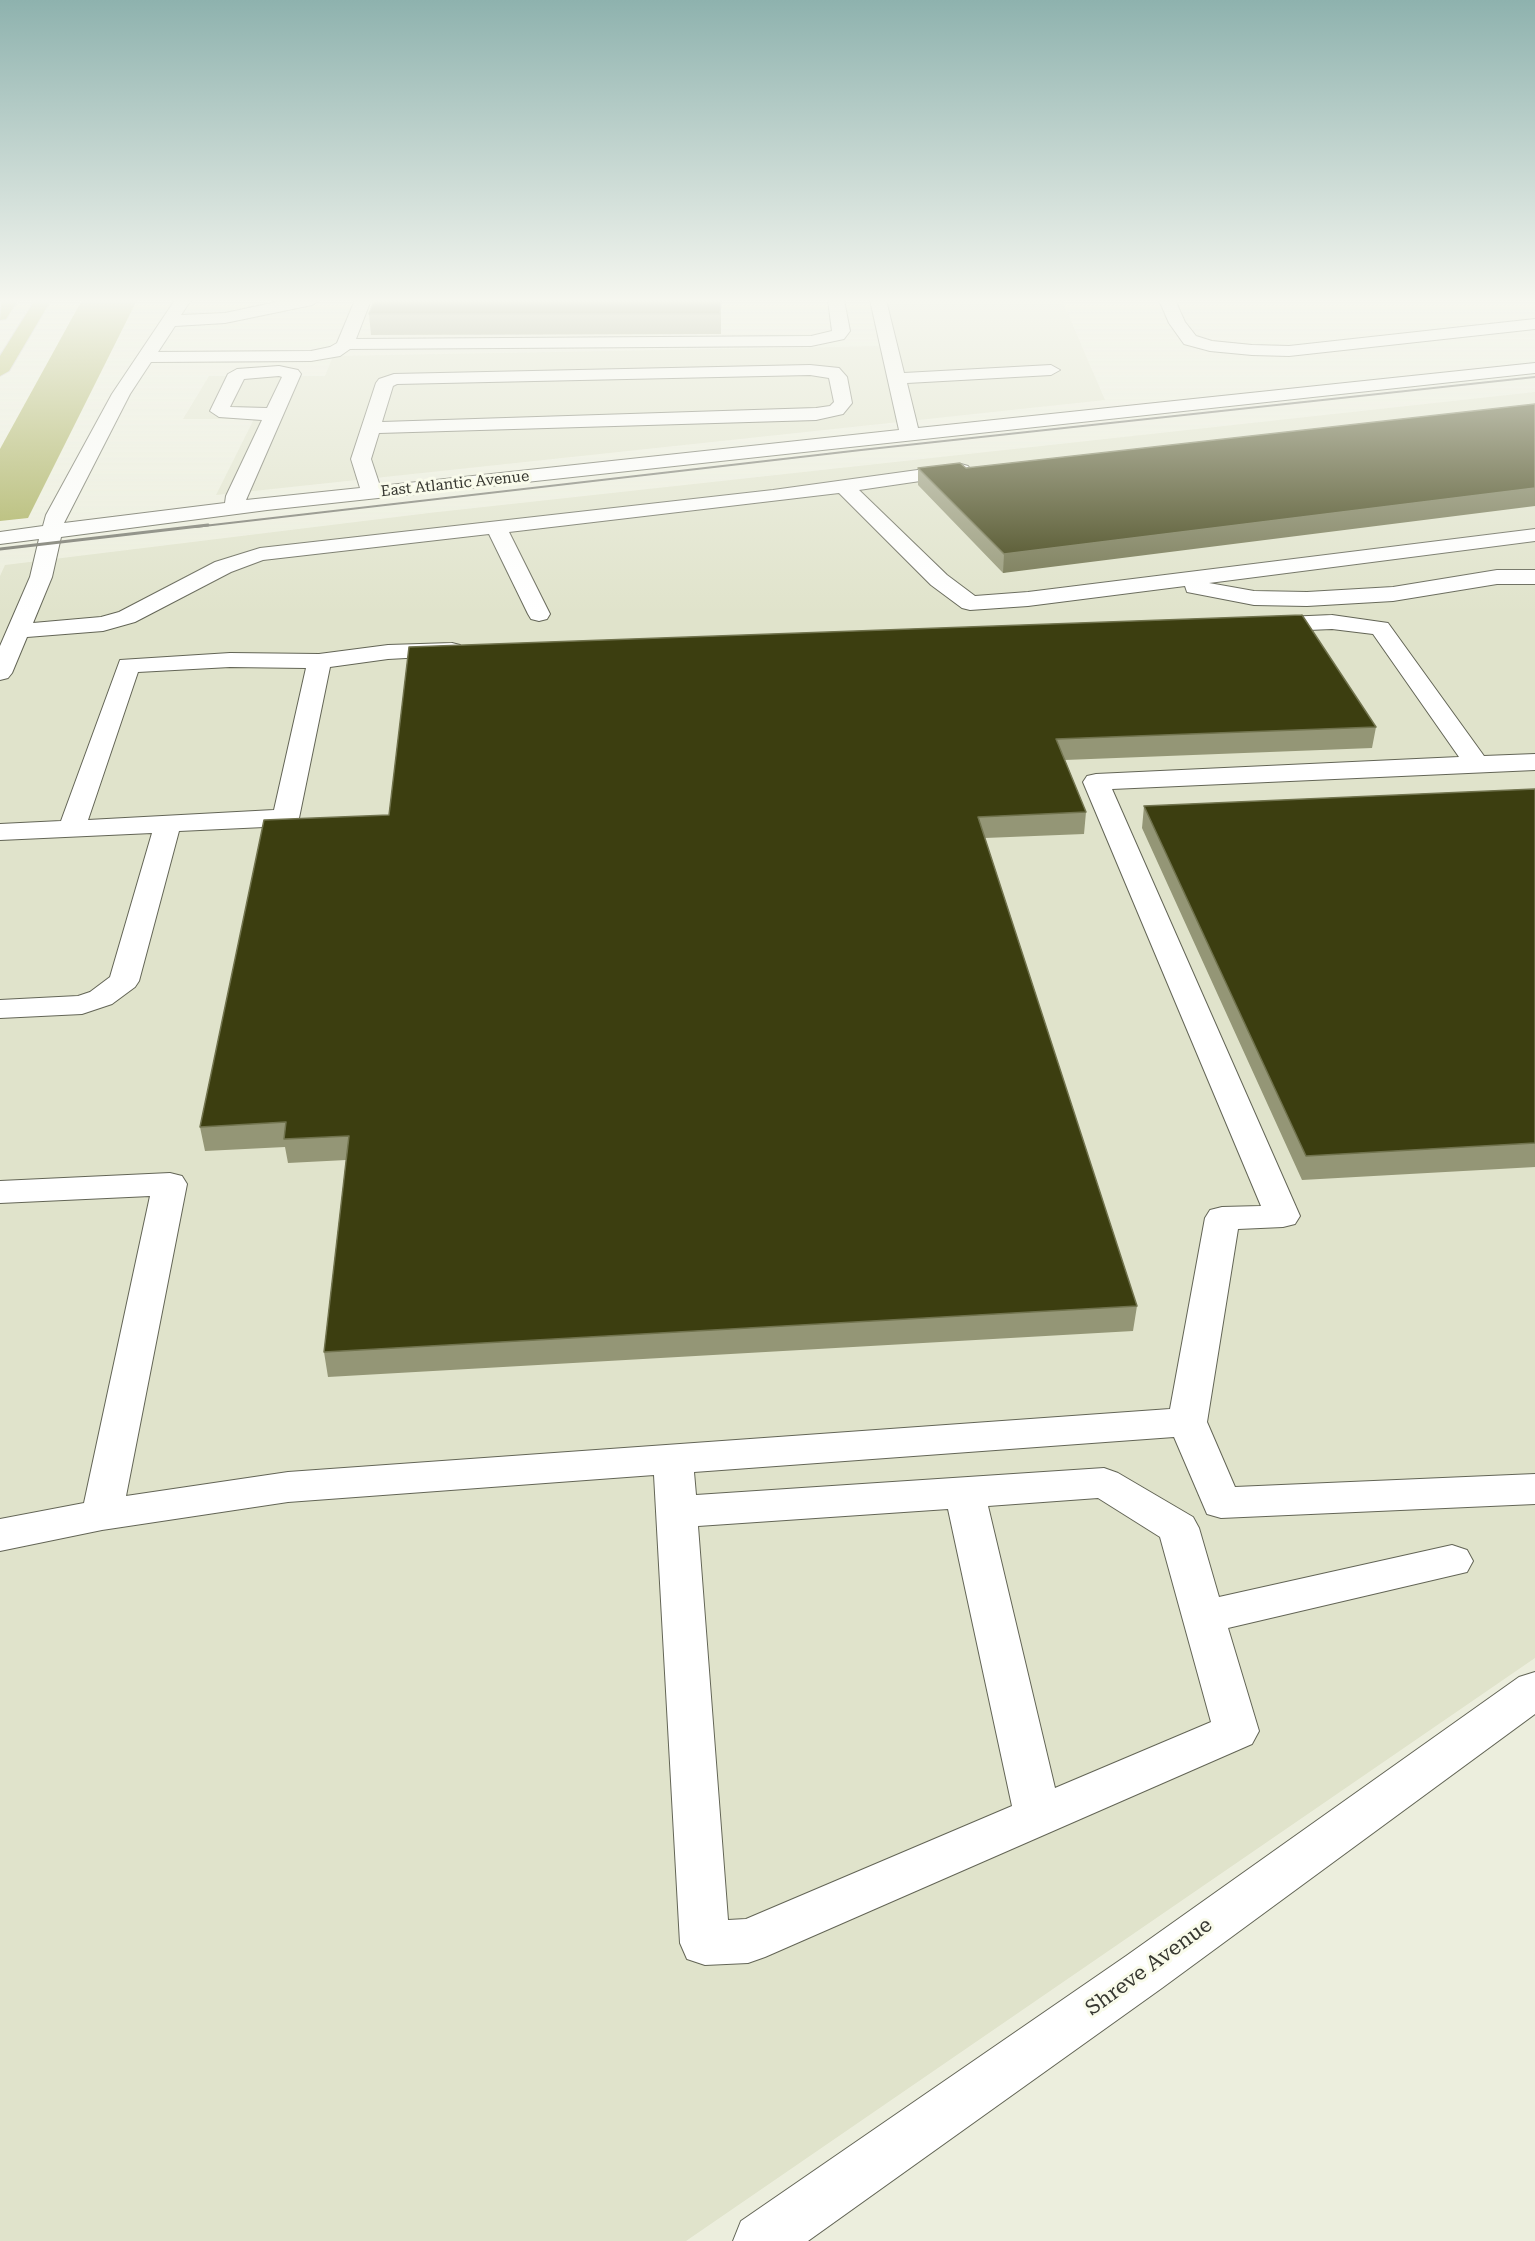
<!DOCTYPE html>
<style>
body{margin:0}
canvas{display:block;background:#eceedd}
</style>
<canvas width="1535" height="2241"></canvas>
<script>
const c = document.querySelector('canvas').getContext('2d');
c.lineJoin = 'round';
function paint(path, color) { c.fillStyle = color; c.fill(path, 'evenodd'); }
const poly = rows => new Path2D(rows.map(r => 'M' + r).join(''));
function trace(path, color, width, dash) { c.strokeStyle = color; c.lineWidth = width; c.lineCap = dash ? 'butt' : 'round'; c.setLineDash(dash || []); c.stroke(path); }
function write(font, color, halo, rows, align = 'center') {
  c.font = font + ' "Roboto Serif",serif'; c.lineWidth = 6; c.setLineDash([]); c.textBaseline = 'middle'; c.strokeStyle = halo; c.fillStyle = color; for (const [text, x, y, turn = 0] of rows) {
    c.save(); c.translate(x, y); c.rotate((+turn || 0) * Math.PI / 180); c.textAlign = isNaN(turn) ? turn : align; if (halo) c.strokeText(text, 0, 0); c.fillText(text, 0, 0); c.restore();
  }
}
paint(poly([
 [879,300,1062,300,1105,400,216,495,254,419,183,419,209,376,325,376,333,356,887,346],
 [1535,392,1535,1658,686,2241,0,2241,0,576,5,565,429,513]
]), '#e0e3cb');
paint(poly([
 [82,300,137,300,28,518,0,521,0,449]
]), '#a6ad57');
const minor = poly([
 [175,300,191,300,181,315,225,313,286,300,320,300,312,305,225,323,175,326,158,352,311,351,330,347,337,343,355,300,371,300,356,339,811,336,832,331,828,300,844,300,850,331,844,339,811,346,350,349,340,356,311,361,151,362,130,394,64,523,225,503,226,496,262,420,219,417,210,411,228,374,237,369,279,366,298,370,301,374,246,500,360,488,351,459,376,383,379,379,394,374,810,365,839,368,847,377,852,403,843,414,816,420,379,433,371,459,380,486,899,430,870,300,886,300,904,373,1051,365,1060,370,1051,375,907,383,918,428,1535,363,1535,373,267,510,61,537,52,577,33,623,101,617,119,612,215,562,260,548,773,490,961,464,968,466,971,470,968,474,859,490,947,575,975,596,1028,592,1535,529,1535,541,1209,583,1254,591,1307,592,1393,587,1497,570,1535,570,1535,584,1497,584,1393,601,1307,606,1254,605,1187,592,1185,586,1028,606,970,610,962,608,931,585,839,493,509,532,550,614,547,619,539,621,531,619,528,614,489,534,263,560,231,572,135,622,103,631,27,637,12,673,8,678,0,680,0,646,30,577,39,539,0,544,0,532,43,526,46,515,112,394,175,300],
 [810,375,829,378,834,402,830,406,816,408,382,422,393,386,397,384,810,375],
 [279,376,282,377,267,408,230,407,244,379,279,376],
 [1159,300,1175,300,1185,322,1196,336,1212,341,1252,345,1289,346,1535,319,1535,329,1289,356,1252,355,1210,351,1184,344,1169,323,1159,300],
 [1332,615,1388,623,1484,756,1535,754,1535,770,1112,789,1300,1216,1295,1224,1283,1227,1238,1229,1207,1422,1235,1487,1535,1474,1535,1504,1221,1518,1207,1514,1174,1437,694,1472,696,1495,1104,1468,1118,1473,1193,1517,1199,1528,1219,1597,1452,1545,1467,1550,1473,1561,1467,1572,1228,1628,1259,1731,1252,1744,765,1957,748,1963,705,1965,687,1959,680,1943,654,1475,288,1502,102,1530,0,1551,0,1519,84,1503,150,1196,0,1203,0,1181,170,1173,182,1176,187,1184,126,1496,288,1472,1170,1409,1205,1218,1210,1210,1222,1207,1261,1206,1083,782,1087,776,1096,774,1459,757,1373,634,1332,629,1262,632,1254,630,1250,625,1254,620,1262,618,1332,615],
 [1098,1498,1160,1537,1211,1722,1055,1788,988,1506,1098,1498],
 [948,1509,1012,1806,746,1919,728,1920,698,1526,948,1509],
 [452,643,460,645,464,650,460,655,388,659,330,667,299,818,296,824,286,826,179,831,139,981,135,987,112,1004,82,1014,0,1018,0,1000,78,996,90,992,110,977,152,833,0,840,0,824,61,821,120,660,230,653,319,654,388,645,452,643],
 [230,667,306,668,274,810,88,820,138,672,230,667],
 [1535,1672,1535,1714,1162,1988,808,2241,733,2241,741,2221,1126,1956,1519,1677,1535,1672]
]);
const highway = poly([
 [2,300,18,300,6,319,0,320,2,300],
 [35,300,51,300,9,371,0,376,0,356,35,300]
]);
trace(minor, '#636556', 2);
trace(highway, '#cfcfcd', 2);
paint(minor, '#fff');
paint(highway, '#afb658');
trace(poly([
 [195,527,861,450,1535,377]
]), '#727369', 2);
trace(poly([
 [0,549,208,525]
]), '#727369', 3);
paint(poly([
 [721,300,721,334,371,335,369,314],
 [1535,404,1003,573,918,485,918,468,966,468],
 [409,647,1376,727,1372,748,1065,760,1086,812,1084,834,985,838,1137,1306,1133,1331,328,1377,324,1352,346,1160,288,1163,285,1147,205,1151,200,1127,389,815],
 [1535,789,1535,1167,1302,1180,1142,828,1144,806]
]), '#949676');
paint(poly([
 [1535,488,1535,506,1003,573,1004,554]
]), '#71734e');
const building = poly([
 [374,300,721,300,720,314,369,314,374,300],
 [1535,404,1535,488,1004,554,918,468,960,463,966,468,1535,404],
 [1302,615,1376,727,1056,739,1086,812,978,817,1137,1306,324,1352,349,1136,284,1139,286,1122,200,1127,264,820,389,815,409,647,1302,615],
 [1535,789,1535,1143,1306,1156,1144,806,1535,789]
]);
paint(building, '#3c3e10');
trace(building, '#71734e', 1.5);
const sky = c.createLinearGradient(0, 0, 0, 614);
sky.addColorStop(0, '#8eb2ae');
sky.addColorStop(0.49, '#f6f7f0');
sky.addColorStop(1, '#f6f7f000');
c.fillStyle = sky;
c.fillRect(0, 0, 1535, 614);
write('15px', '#363730', '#f9fbeb', [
 ["East Atlantic Avenue",455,484,-6]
]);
write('21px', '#363730', '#f9fbeb', [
 ["Shreve Avenue",1149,1967,-36]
]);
</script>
